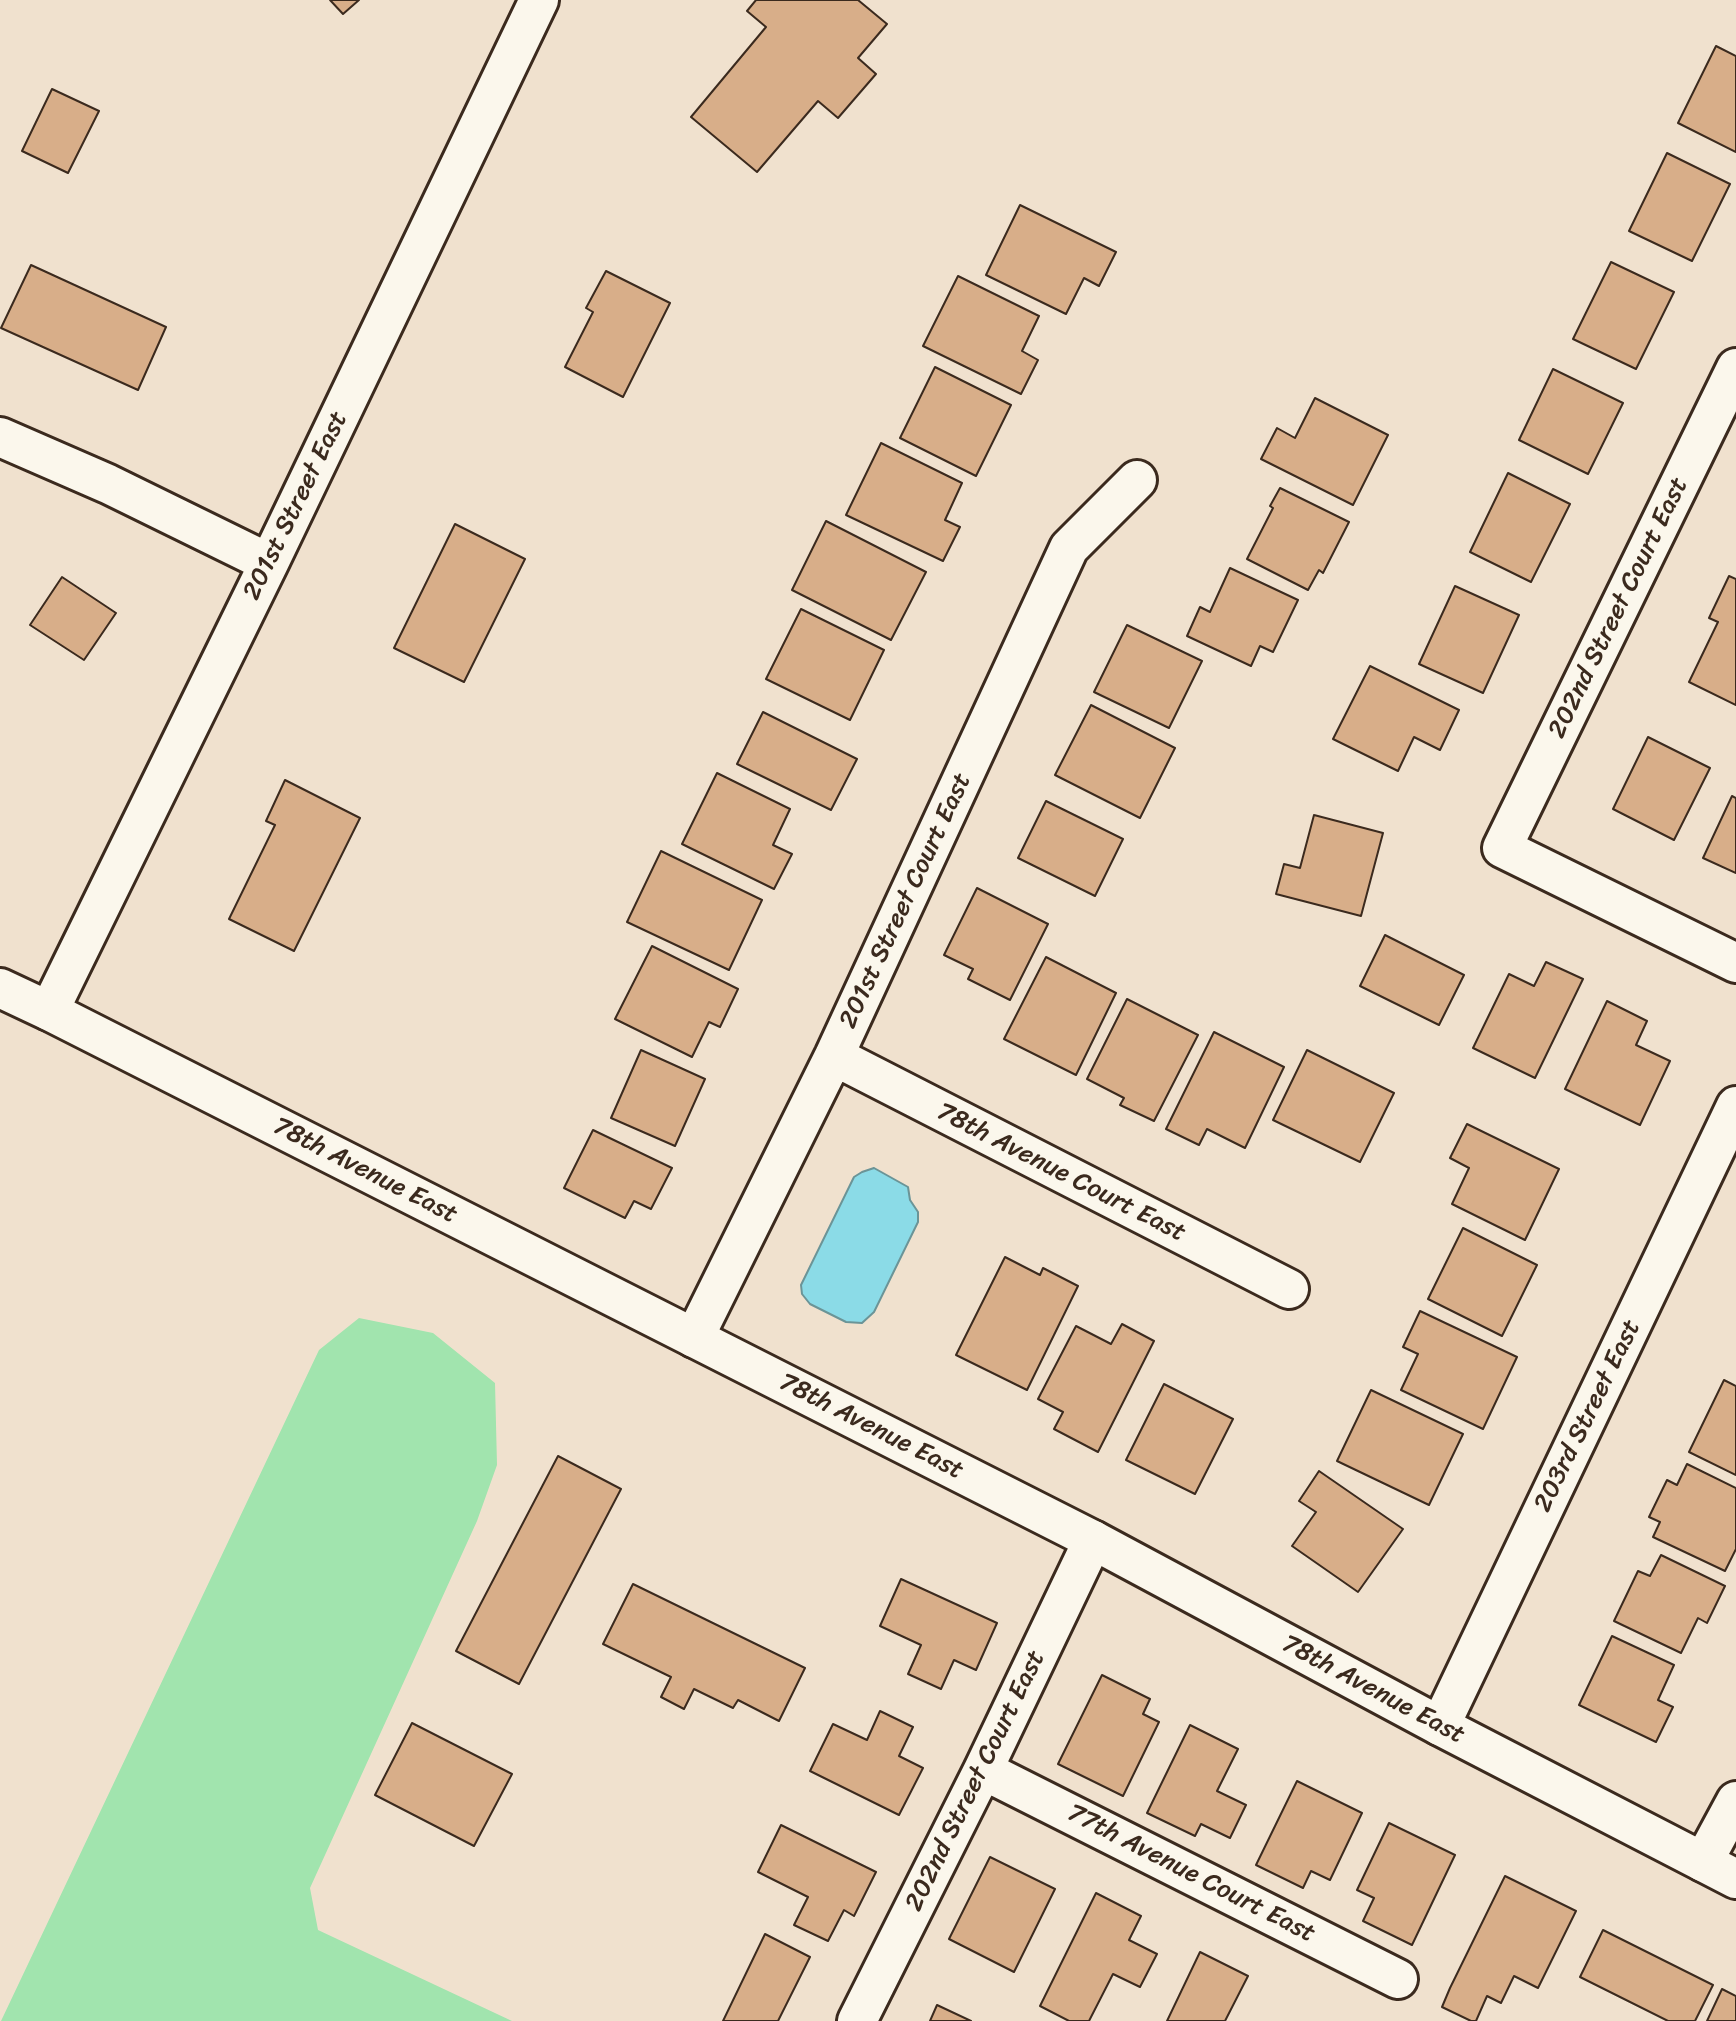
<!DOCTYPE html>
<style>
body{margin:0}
canvas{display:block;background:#f0e1ce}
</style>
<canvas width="1736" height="2021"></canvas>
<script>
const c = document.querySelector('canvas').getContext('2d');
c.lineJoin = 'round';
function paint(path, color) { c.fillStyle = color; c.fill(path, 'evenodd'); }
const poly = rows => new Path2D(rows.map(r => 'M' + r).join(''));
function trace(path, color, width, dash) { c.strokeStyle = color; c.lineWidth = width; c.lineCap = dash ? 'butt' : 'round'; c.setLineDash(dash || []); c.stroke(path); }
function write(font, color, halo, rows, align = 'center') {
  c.font = font + ' Sriracha,sans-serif'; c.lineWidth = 5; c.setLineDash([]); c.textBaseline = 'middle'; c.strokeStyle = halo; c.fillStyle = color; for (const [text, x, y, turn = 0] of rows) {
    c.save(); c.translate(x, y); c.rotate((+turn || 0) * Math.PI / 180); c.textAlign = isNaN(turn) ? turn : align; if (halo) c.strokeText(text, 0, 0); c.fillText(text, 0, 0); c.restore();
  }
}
paint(poly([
 [359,1318,433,1333,495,1383,497,1465,477,1521,310,1888,318,1930,512,2021,1,2021,319,1350]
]), '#a1e4ae');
const water = poly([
 [874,1168,908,1187,910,1200,918,1212,918,1222,874,1312,862,1323,846,1322,810,1304,802,1294,801,1285,854,1177,862,1172,874,1168]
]);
paint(water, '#8bdbe7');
trace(water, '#6b9497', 2);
const building = poly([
 [330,0,359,0,343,14,330,0],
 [756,0,858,0,887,24,858,58,876,74,838,118,818,101,757,172,691,117,766,27,747,11,756,0],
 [1716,46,1736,56,1736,152,1678,123,1716,46],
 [52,89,99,111,68,173,22,151,52,89],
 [1667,153,1730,184,1692,261,1629,231,1667,153],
 [1020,205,1116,252,1099,286,1084,278,1066,314,986,275,1020,205],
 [1611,262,1674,292,1636,369,1573,339,1611,262],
 [31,265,166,327,138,390,1,328,31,265],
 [606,271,670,303,623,397,565,367,593,312,586,308,606,271],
 [958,276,1039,316,1022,351,1038,360,1021,394,923,346,958,276],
 [935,367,1011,405,976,476,900,438,935,367],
 [1553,369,1623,403,1588,474,1519,440,1553,369],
 [1315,398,1388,435,1353,505,1261,459,1277,428,1295,438,1315,398],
 [881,443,962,483,945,520,960,527,943,561,846,515,881,443],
 [1508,473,1570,504,1531,582,1470,552,1508,473],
 [1280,488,1349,522,1323,573,1319,570,1308,590,1247,559,1273,508,1270,506,1280,488],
 [826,521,926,572,891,640,792,590,826,521],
 [455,524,525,559,464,682,394,648,455,524],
 [1230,568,1298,600,1273,652,1260,646,1251,666,1187,636,1200,607,1210,612,1230,568],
 [1729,576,1736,579,1736,705,1689,682,1718,622,1709,618,1729,576],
 [62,577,116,613,84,660,30,625,62,577],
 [1455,586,1519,615,1483,693,1419,664,1455,586],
 [801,609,884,650,850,720,766,679,801,609],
 [1127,625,1202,661,1169,728,1094,692,1127,625],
 [1370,666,1459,710,1440,750,1414,737,1398,771,1333,739,1370,666],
 [1091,705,1175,748,1140,818,1055,775,1091,705],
 [763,712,857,759,831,810,737,764,763,712],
 [1648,737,1710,768,1674,840,1613,809,1648,737],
 [717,773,790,809,773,845,792,854,774,889,682,844,717,773],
 [285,780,360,818,294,951,229,919,275,825,266,821,285,780],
 [1732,796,1736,798,1736,873,1703,858,1732,796],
 [1046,801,1123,839,1095,896,1018,858,1046,801],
 [1314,815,1383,833,1361,916,1276,894,1284,864,1300,868,1314,815],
 [661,851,762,900,729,970,627,922,661,851],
 [977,888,1048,924,1010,1000,968,979,973,969,944,955,977,888],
 [1385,935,1464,975,1439,1025,1360,986,1385,935],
 [652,946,738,989,720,1027,709,1022,692,1057,615,1019,652,946],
 [1046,957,1116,993,1076,1075,1004,1039,1046,957],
 [1546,962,1583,979,1535,1078,1473,1048,1509,974,1534,986,1546,962],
 [1127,999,1198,1035,1154,1121,1120,1105,1124,1098,1087,1079,1127,999],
 [1607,1001,1647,1021,1636,1045,1670,1061,1640,1125,1565,1089,1607,1001],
 [1214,1032,1284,1067,1245,1148,1207,1129,1199,1145,1166,1129,1214,1032],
 [641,1050,705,1079,675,1146,611,1118,641,1050],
 [1307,1050,1394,1093,1360,1162,1273,1120,1307,1050],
 [1467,1124,1559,1169,1525,1240,1452,1204,1469,1168,1450,1158,1467,1124],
 [593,1130,672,1168,651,1209,634,1201,625,1218,564,1188,593,1130],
 [1463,1228,1537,1265,1502,1336,1428,1299,1463,1228],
 [1005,1257,1040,1275,1043,1268,1078,1286,1027,1390,956,1355,1005,1257],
 [1420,1311,1517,1357,1483,1429,1401,1390,1418,1354,1403,1347,1420,1311],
 [1122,1324,1154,1341,1098,1452,1054,1429,1063,1412,1038,1399,1076,1326,1111,1344,1122,1324],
 [1724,1380,1736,1386,1736,1475,1689,1452,1724,1380],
 [1164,1384,1233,1419,1195,1494,1126,1460,1164,1384],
 [1371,1390,1463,1434,1429,1505,1337,1461,1371,1390],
 [558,1456,621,1489,519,1684,456,1651,558,1456],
 [1687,1464,1736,1488,1736,1549,1725,1571,1653,1537,1660,1522,1649,1517,1667,1480,1677,1485,1687,1464],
 [1319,1471,1403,1529,1358,1592,1292,1546,1316,1512,1299,1501,1319,1471],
 [1661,1555,1725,1586,1707,1623,1698,1618,1681,1653,1614,1621,1638,1571,1650,1576,1661,1555],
 [901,1579,997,1623,976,1670,954,1660,941,1689,908,1674,921,1645,880,1626,901,1579],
 [633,1584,805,1668,779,1721,738,1700,733,1708,694,1689,684,1709,661,1697,671,1677,603,1644,633,1584],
 [1612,1636,1674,1665,1658,1700,1673,1707,1656,1742,1579,1705,1612,1636],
 [1102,1675,1150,1699,1143,1714,1159,1722,1123,1796,1058,1764,1102,1675],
 [880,1711,913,1727,899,1756,923,1768,899,1815,810,1771,833,1724,867,1740,880,1711],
 [412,1723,512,1774,474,1846,375,1795,412,1723],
 [1190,1725,1238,1749,1217,1791,1246,1805,1230,1838,1201,1824,1195,1836,1147,1813,1190,1725],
 [1297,1781,1362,1813,1330,1880,1311,1871,1303,1888,1256,1865,1297,1781],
 [1389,1823,1455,1855,1412,1945,1363,1921,1374,1898,1357,1890,1389,1823],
 [781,1825,876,1872,854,1916,844,1910,828,1941,794,1925,808,1897,758,1872,781,1825],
 [990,1857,1055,1889,1014,1972,949,1939,990,1857],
 [1505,1876,1576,1911,1538,1988,1514,1976,1501,2003,1487,1996,1476,2021,1471,2021,1442,2007,1450,1988,1505,1876],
 [1096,1893,1141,1916,1129,1940,1157,1954,1140,1987,1113,1974,1089,2021,1069,2021,1040,2006,1096,1893],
 [1603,1930,1713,1985,1695,2021,1668,2021,1580,1977,1603,1930],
 [765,1934,810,1957,778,2021,723,2021,765,1934],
 [1200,1952,1248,1976,1225,2021,1167,2021,1200,1952],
 [1722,1989,1736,1996,1736,2021,1707,2021,1722,1989],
 [937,2005,971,2021,930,2021,937,2005]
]);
paint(building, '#d8ae89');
trace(building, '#3b2a1e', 2);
const street = poly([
 [1736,368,1502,848,1736,963],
 [0,437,108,484,269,563],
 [49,1011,269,563,539,0],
 [834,1056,1289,1289],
 [694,1338,834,1056,1069,548,1137,480],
 [1440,1726,1736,1106],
 [983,1770,1398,1979],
 [1703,1862,1736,1801],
 [857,2021,983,1770,1093,1540]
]);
const secondary = poly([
 [0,988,49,1011,1093,1540,1440,1726,1736,1879]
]);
trace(street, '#3b2a1e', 44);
trace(secondary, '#3b2a1e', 44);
trace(street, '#fbf7ec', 38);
trace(secondary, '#fbf7ec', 38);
write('26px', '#3b2a1e', '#fbf7ec', [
 ["201st Street East",296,506,-64],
 ["202nd Street Court East",1619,608,-64],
 ["201st Street Court East",906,901,-65],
 ["78th Avenue East",365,1171,27],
 ["78th Avenue Court East",1061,1173,27],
 ["203rd Street East",1588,1416,-64],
 ["78th Avenue East",871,1427,27],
 ["78th Avenue East",1373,1690,28],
 ["202nd Street Court East",976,1781,-64],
 ["77th Avenue Court East",1191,1874,27]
]);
</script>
